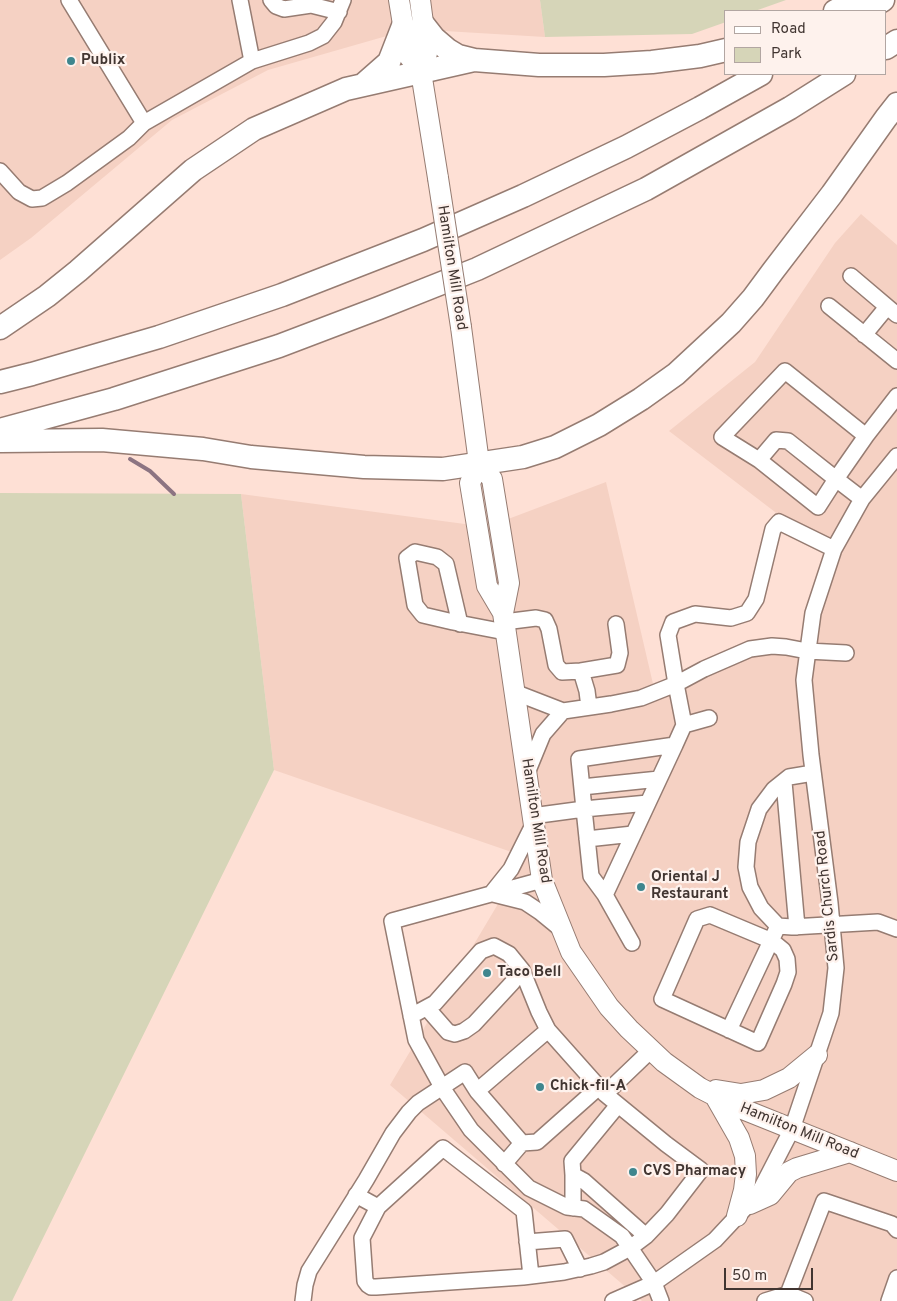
<!DOCTYPE html>
<style>
body{margin:0}
#map{position:relative;width:897px;height:1301px;overflow:hidden;background:#fee0d5;font-family:Overpass,sans-serif}
canvas{display:block}
.legend{position:absolute;left:724px;top:10px;width:162px;height:65px;box-sizing:border-box;background:#fef2ed;border:1px solid #b2a6a2;margin:0;padding:6px 9px;list-style:none;font-size:15px;color:#413531}
.legend li{display:flex;align-items:center;gap:10px;height:25px}
.legend b{width:25px;border:1px solid #b2a6a2}
.scale{position:absolute;left:724px;top:1268px;width:89px;height:22px;box-sizing:border-box;border:2px solid #413531;border-top:0;padding-left:6px;font-size:15px;line-height:18px;white-space:nowrap;color:#413531;-webkit-text-stroke:4px #fef2ed;paint-order:stroke}
</style>
<div id="map">
<canvas width="897" height="1301"></canvas>
<ul class="legend">
<li><b style="height:6px;background:#fff"></b>Road</li>
<li><b style="height:14px;background:#d6d5b8"></b>Park</li>
</ul>
<div class="scale">50 m</div>
</div>
<script>
const c = document.querySelector('canvas').getContext('2d');
c.lineJoin = 'round';
function paint(path, color) { c.fillStyle = color; c.fill(path, 'evenodd'); }
const poly = rows => new Path2D(rows.map(r => 'M' + r).join(''));
function trace(path, color, width, dash) { c.strokeStyle = color; c.lineWidth = width; c.lineCap = dash ? 'butt' : 'round'; c.setLineDash(dash || []); c.stroke(path); }
function write(font, color, halo, rows, align = 'center') {
  c.font = font + ' Overpass,sans-serif'; c.lineWidth = 4.5; c.setLineDash([]); c.textBaseline = 'middle'; c.strokeStyle = halo; c.fillStyle = color; for (const [text, x, y, turn = 0] of rows) {
    c.save(); c.translate(x, y); c.rotate((+turn || 0) * Math.PI / 180); c.textAlign = isNaN(turn) ? turn : align; if (halo) c.strokeText(text, 0, 0); c.fillText(text, 0, 0); c.restore();
  }
}
paint(poly([
 [0,0,540,0,545,37,411,29,268,70,172,120,31,238,0,260],
 [861,214,897,245,897,1301,642,1301,390,1085,526,857,274,770,241,494,487,527,606,482,657,701,732,656,804,652,830,554,669,431,755,362,835,243]
]), '#f5d1c3');
paint(poly([
 [540,0,786,0,755,11,726,11,726,22,692,34,545,37],
 [0,493,241,494,274,770,12,1301,0,1301]
]), '#d6d5b8');
trace(poly([
 [130,459,150,471,174,494]
]), '#8c7482', 4);
const minor = poly([
 [69,0,144,123,252,61,240,0],
 [271,0,276,6,284,9,311,5,339,12],
 [252,61,309,43,323,36,334,22,343,0],
 [0,171,19,192,32,199,42,198,67,183,129,138,144,123],
 [851,276,897,315],
 [829,306,897,361],
 [864,335,887,307],
 [759,460,722,437,785,371,866,436],
 [862,499,836,479,788,441,776,440,759,460,818,507,836,479,866,436,897,396],
 [504,622,536,618,545,620,549,629,556,665,562,672,581,671,587,691,589,707],
 [460,624,446,564,437,557,415,552,407,558,415,605,423,615,453,622,505,632],
 [581,671,617,665,620,653,616,624],
 [514,692,563,711,611,704,641,698,676,684,704,669,750,649,772,646,786,647,807,651,846,653],
 [684,725,709,718],
 [527,773,543,734,563,711],
 [784,782,797,927],
 [582,787,659,779],
 [532,816,584,809,579,759,675,745,684,725,676,684,668,635,673,622,695,614,731,618,747,613,756,599,773,529,779,522,834,549],
 [587,839,633,834],
 [542,880,392,921,416,1040,443,1089,471,1130,529,1188,567,1207,584,1209,622,1236,654,1283,661,1301],
 [491,894,511,869,534,823],
 [493,894,525,902,540,912,562,930],
 [605,895,591,876,584,809,648,803],
 [710,915,772,941,783,950,787,959,788,972,784,984,758,1043,662,999,697,919,710,915],
 [778,926,761,908,750,887,746,867,748,842,759,809,774,789,789,777,813,773],
 [632,943,605,895,675,745],
 [427,1008,448,1032,455,1034,464,1031,474,1024,512,983,522,970],
 [729,1030,778,926,792,927,878,922,897,929],
 [605,1094,651,1050],
 [618,1105,572,1161,573,1175,584,1181,646,1236],
 [522,1143,477,1091,548,1030],
 [504,1164,522,1143,537,1142,599,1087],
 [356,1195,378,1207,362,1238,365,1281,368,1285,371,1287,376,1287,523,1277,564,1272,591,1266,604,1262,630,1248,646,1236,667,1214,701,1170,666,1144,605,1094,548,1030,539,1012,522,970,509,954,494,946,481,951,435,1003,411,1016],
 [378,1207,443,1148,524,1211,531,1276],
 [573,1208,573,1175],
 [527,1242,565,1239,580,1269],
 [788,1294,805,1301],
 [303,1301,305,1285,309,1271,366,1180,393,1133,409,1112,418,1103,465,1072,477,1091],
 [613,1301,654,1283,715,1240,759,1193,792,1129,831,1013,836,968,830,903,811,755,804,680,813,613,834,549,862,499,897,456],
 [765,1301,788,1294,824,1201,892,1224,897,1230],
 [889,1301,897,1278]
]);
const major = poly([
 [399,0,408,55,421,72,438,178],
 [420,0,427,53,421,72],
 [461,327,479,463,470,483,487,586,503,613],
 [479,463,492,479,509,583,503,613,542,880,571,952,609,1007,629,1029,664,1062,700,1088,735,1106,897,1171],
 [716,1090,741,1094,764,1090,789,1078,817,1055],
 [715,1096,739,1138,745,1156,746,1174,744,1190,737,1216],
 [750,1204,770,1195,789,1172,797,1168,850,1152]
]);
const highway = poly([
 [835,11,857,0],
 [865,11,883,0],
 [423,24,434,38,448,50,458,56,474,60,539,65,604,65,652,62,700,56,726,50],
 [886,48,897,41],
 [364,84,389,62,403,26],
 [0,328,47,296,78,271,193,170,254,129,346,89,474,60],
 [0,382,32,374,159,337,282,295,423,240,523,196,626,147,700,108,761,74],
 [0,430,114,399,279,346,379,308,477,269,646,189,790,108,844,74],
 [0,441,102,440,203,449,251,457,364,467,443,469,523,457,555,447,599,425,641,399,676,374,731,323,753,298,773,271,832,194,886,118,897,104]
]);
trace(minor, '#967c72', 18);
trace(major, '#967c72', 22);
trace(highway, '#967c72', 25);
trace(minor, '#fff', 15);
trace(major, '#fff', 20);
trace(highway, '#fff', 22);
const majorBridge = poly([
 [438,178,461,327]
]);
trace(majorBridge, '#967c72', 22, []);
trace(majorBridge, '#fff', 20);
for (const [x, y, r, color] of [
 [71,61,5,"#3f868e"],
 [641,887,5,"#3f868e"],
 [487,973,5,"#3f868e"],
 [540,1087,5,"#3f868e"],
 [633,1172,5,"#3f868e"]
]) { const dot = new Path2D(); dot.arc(x, y, r, 0, 2 * Math.PI); c.fillStyle = color; c.fill(dot); trace(dot, '#fef2ed', 2); }
write('bold 15px', '#413531', '#fef2ed', [
 ["Publix",81,61],
 ["Oriental J",651,878],
 ["Restaurant",651,895],
 ["Taco Bell",497,973],
 ["Chick-fil-A",550,1087],
 ["CVS Pharmacy",643,1172]
], 'left');
write('15px', '#413531', '#fef2ed', [
 ["Hamilton Mill Road",451,268,81],
 ["Hamilton Mill Road",535,821,81],
 ["Sardis Church Road",828,896,-96],
 ["Hamilton Mill Road",799,1132,22]
]);
</script>
